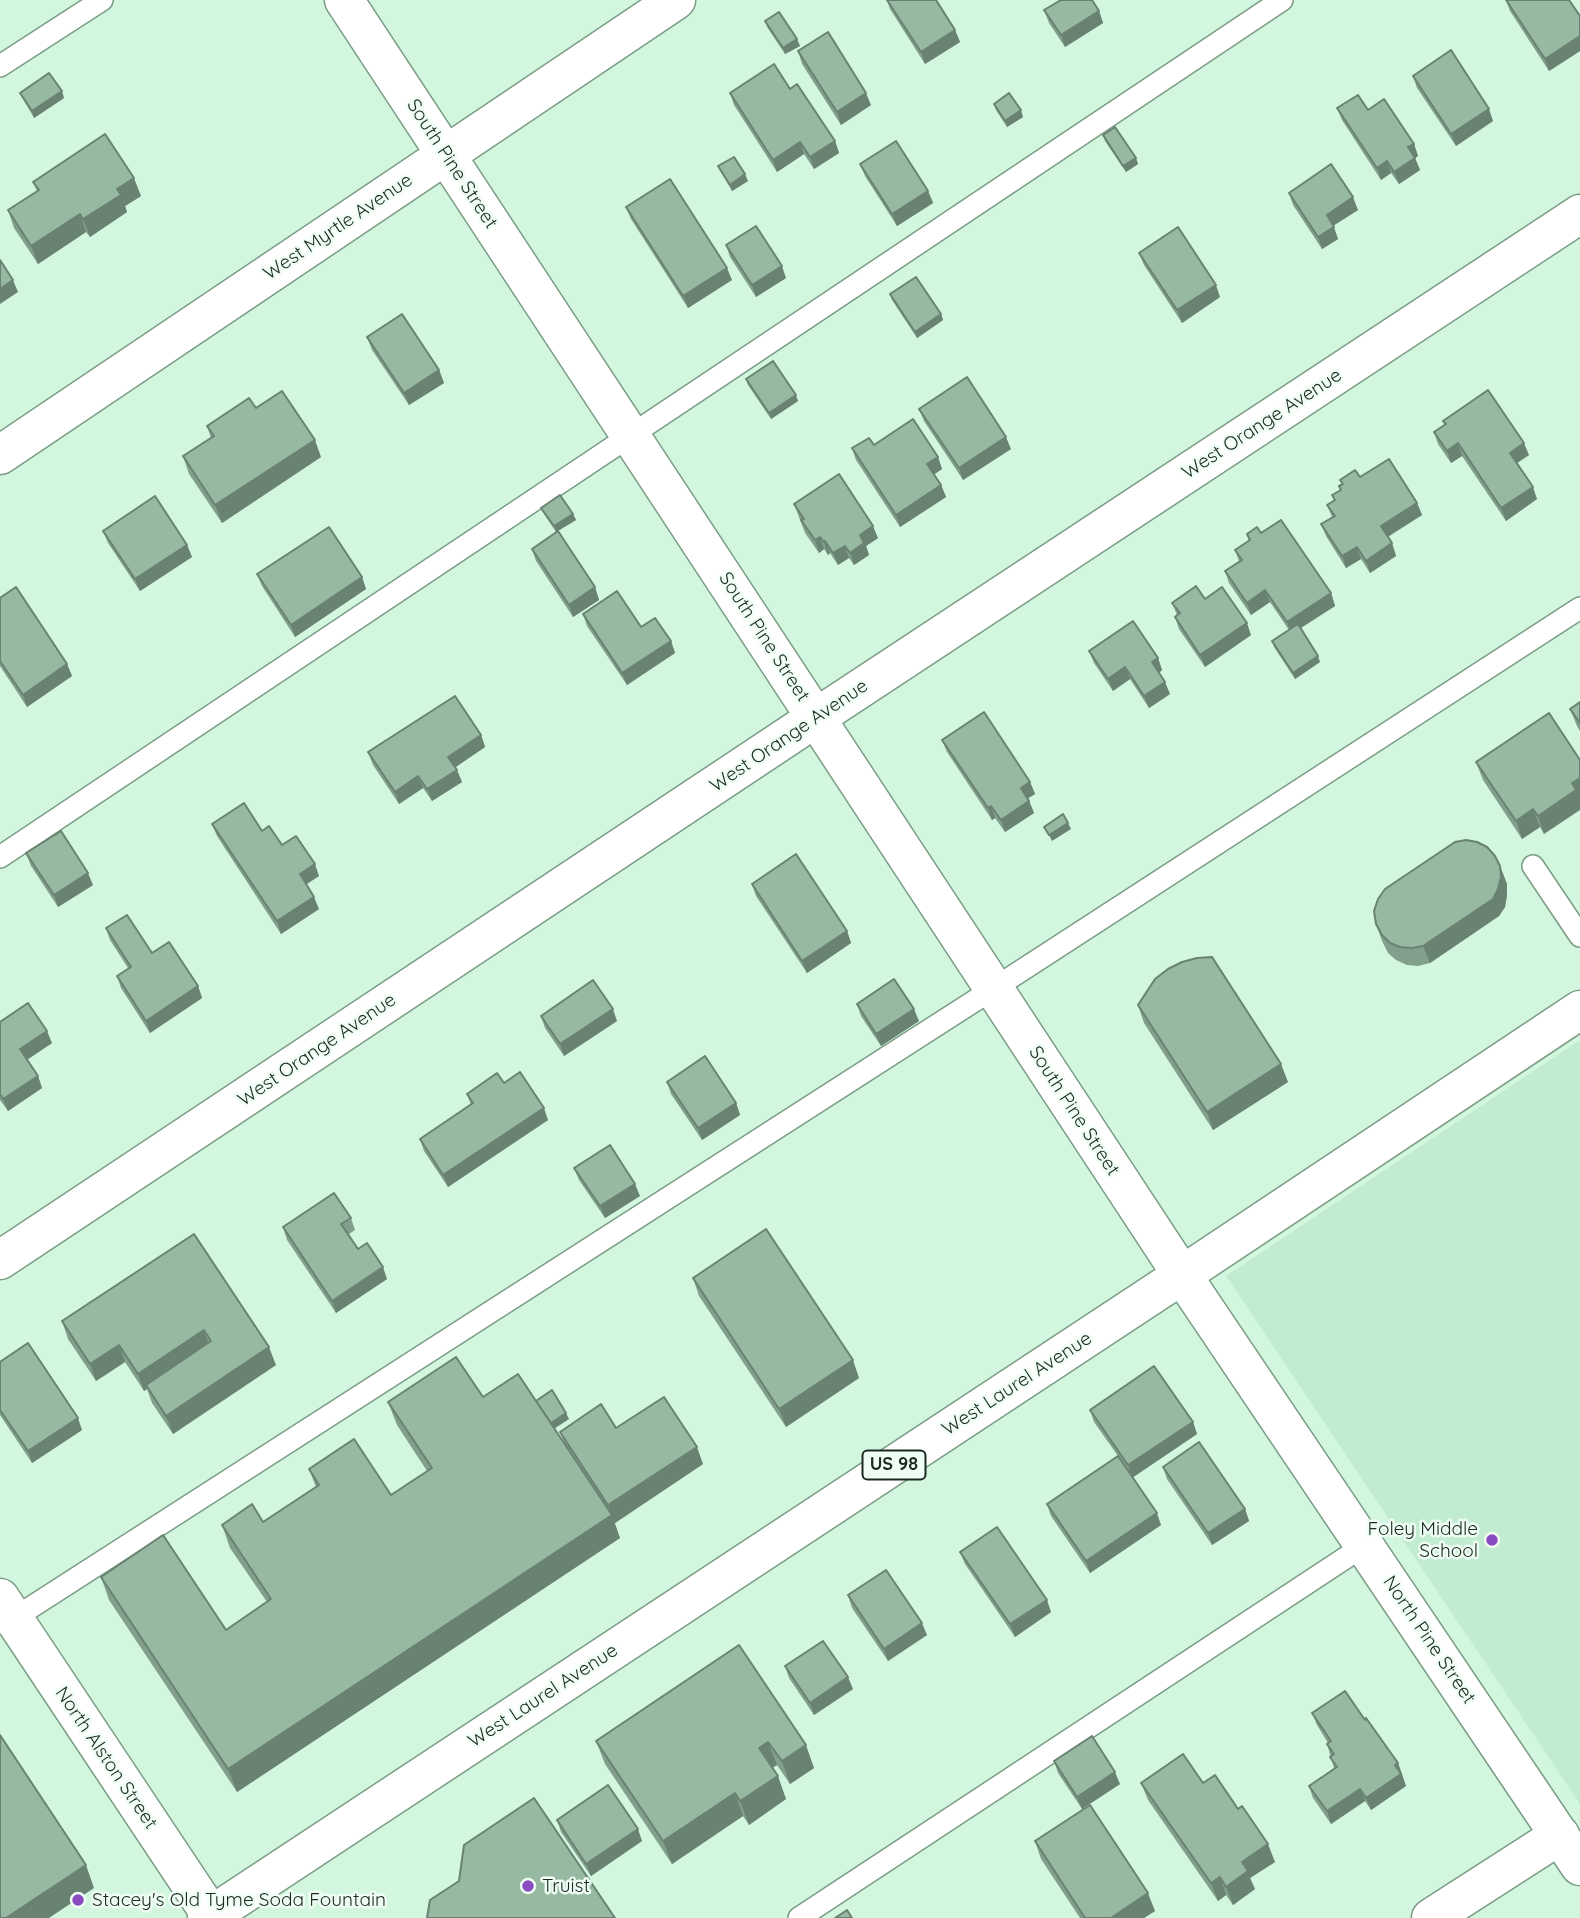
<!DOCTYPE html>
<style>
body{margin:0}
canvas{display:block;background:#d2f7de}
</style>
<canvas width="1580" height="1918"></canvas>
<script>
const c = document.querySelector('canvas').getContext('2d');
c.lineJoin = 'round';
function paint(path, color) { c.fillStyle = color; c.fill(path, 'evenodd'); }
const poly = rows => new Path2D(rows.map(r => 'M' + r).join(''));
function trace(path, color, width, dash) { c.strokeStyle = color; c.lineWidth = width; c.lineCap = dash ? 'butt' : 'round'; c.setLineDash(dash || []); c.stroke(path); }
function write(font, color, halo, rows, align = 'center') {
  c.font = font + ' Quicksand,sans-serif'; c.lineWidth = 5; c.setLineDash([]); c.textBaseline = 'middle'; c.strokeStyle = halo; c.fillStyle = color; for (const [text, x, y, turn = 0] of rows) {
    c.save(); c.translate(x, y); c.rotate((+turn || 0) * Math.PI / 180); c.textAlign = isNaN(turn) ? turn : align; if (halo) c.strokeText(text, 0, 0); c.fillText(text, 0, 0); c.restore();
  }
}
paint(poly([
 [1580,1040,1580,1804,1226,1276]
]), '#c1eccf');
const lane = poly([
 [0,66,102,0],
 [0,857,1282,0],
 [1533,866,1580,936],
 [5,1624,993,989,1580,608],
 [799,1918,1365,1545]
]);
const street = poly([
 [344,0,1182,1275,1580,1866],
 [0,455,676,0],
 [0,1260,817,717,1580,214],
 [0,1598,213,1918],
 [1431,1918,1560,1835]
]);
const primary = poly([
 [207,1918,1182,1275,1580,1010]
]);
trace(lane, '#7a9c85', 24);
trace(street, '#7a9c85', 41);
trace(primary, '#7a9c85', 41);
trace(lane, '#fff', 21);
trace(street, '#fff', 38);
trace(primary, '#fff', 38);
paint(poly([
 [887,0,936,0,955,30,960,42,925,64,890,9],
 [1058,0,1092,0,1099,11,1103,23,1065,47,1049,23,1044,10,1059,1],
 [1506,0,1580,16,1580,51,1549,71,1510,11],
 [765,21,797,39,800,46,785,54,767,27],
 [798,51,871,105,841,125,802,64],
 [1413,76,1493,121,1456,146,1417,88],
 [790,89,835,141,839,153,814,169,804,154,777,172,734,105,730,93],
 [20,93,64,98,34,118,23,99],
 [994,104,1023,117,1007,127,996,110],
 [1337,108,1368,110,1414,144,1418,156,1415,158,1420,170,1399,184,1391,173,1381,180,1342,120],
 [1103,135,1136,158,1138,164,1126,172,1105,141],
 [860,164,928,191,933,203,897,226,865,176],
 [718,166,748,181,732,191,721,172],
 [33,182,141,196,125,206,127,212,90,237,86,232,38,264,14,228,8,210,37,191],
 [1289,193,1358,210,1333,226,1338,239,1322,249,1293,205],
 [626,207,732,280,688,308,631,219],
 [726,245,786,278,756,297,730,257],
 [1139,253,1220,297,1182,323,1144,265],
 [890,294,941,314,943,320,917,338,892,300],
 [367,337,439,370,444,383,409,405,372,350],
 [746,379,798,401,771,419,748,385],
 [919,409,1011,449,963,480,924,421],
 [1443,421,1529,455,1517,463,1537,499,1506,521,1462,456,1451,463,1438,444,1434,432,1445,425],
 [207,426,321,457,222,523,189,474,183,456,211,438],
 [874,445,938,457,942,469,934,474,941,485,946,497,900,527,856,460,852,448],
 [1360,477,1417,503,1422,515,1388,537,1392,543,1396,556,1370,573,1361,559,1346,568,1326,536,1321,524,1332,517,1327,505,1334,500,1332,495,1340,490,1339,486,1342,484,1340,480],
 [794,504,878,538,866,546,869,555,854,565,849,558,838,565,830,553,828,555,824,549,819,553,805,533],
 [541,508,573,514,576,520,556,532,544,514],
 [103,531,187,545,192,557,140,591,108,543],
 [1261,533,1331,593,1335,606,1301,628,1320,662,1295,679,1274,647,1272,641,1289,630,1270,602,1251,615,1229,583,1225,571,1239,561,1235,550,1249,541,1247,534],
 [532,549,595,587,599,600,573,617,536,561],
 [257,574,362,577,366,589,295,637,262,586],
 [0,598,67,664,72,676,27,707,0,666],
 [1205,599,1251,635,1205,667,1179,629,1175,617,1177,615,1172,603],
 [583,614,641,627,671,641,675,653,627,685,587,626],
 [1089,651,1158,658,1162,670,1159,673,1170,694,1149,708,1130,679,1113,691,1094,663],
 [1580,702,1580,731,1577,726,1570,709],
 [481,735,485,747,455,767,462,782,432,801,423,788,399,804,373,765,368,752],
 [942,740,1030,782,1035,794,1028,798,1034,813,1005,832,995,818,992,820,947,752],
 [1580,760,1544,834,1540,827,1522,839,1483,780,1476,762],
 [212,824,262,831,282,845,319,876,306,884,319,909,281,934,217,836],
 [26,853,93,885,58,907,31,866],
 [1500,866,1507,884,1507,895,1505,907,1499,916,1430,963,1418,966,1407,965,1396,960,1388,953,1382,941,1376,924],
 [752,884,847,931,851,943,807,973,756,896],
 [106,928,152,953,198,986,202,998,150,1033,121,988,117,976,128,968,110,940],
 [857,1004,919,1021,881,1046,861,1016],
 [1138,1005,1288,1082,1213,1130,1144,1023],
 [541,1016,617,1021,564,1056,545,1028],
 [0,1022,52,1043,27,1060,38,1076,42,1088,8,1111,0,1100],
 [667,1082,736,1103,740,1115,702,1140,671,1094],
 [504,1083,548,1120,448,1187,424,1151,420,1139,471,1105,467,1094],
 [574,1168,640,1196,605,1218,579,1180],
 [351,1218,355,1230,349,1234,358,1249,387,1279,336,1313,287,1240,283,1227],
 [194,1234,276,1365,173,1434,152,1403,147,1389,144,1391,125,1362,96,1381,68,1339,62,1321],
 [693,1278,859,1378,786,1427,699,1296],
 [0,1362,82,1430,32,1463,0,1415],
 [483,1397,537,1403,569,1419,554,1429,565,1445,560,1432,616,1428,703,1464,615,1523,614,1522,620,1538,237,1792,109,1600,101,1577,226,1630,267,1602,230,1548,222,1525,263,1522,316,1487,309,1469,391,1495,427,1471,397,1425,388,1402],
 [1090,1410,1193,1422,1197,1434,1133,1477,1161,1525,1090,1573,1051,1516,1047,1504,1118,1456,1094,1422],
 [1163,1467,1245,1509,1249,1521,1212,1545,1167,1479],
 [960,1552,1051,1612,1015,1637,965,1564],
 [848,1595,927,1635,888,1661,852,1608],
 [739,1645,814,1768,790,1784,777,1765,772,1768,786,1799,749,1825,743,1816,672,1864,605,1764,596,1741],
 [785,1666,853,1689,814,1715,789,1678],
 [1312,1713,1365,1720,1398,1763,1406,1786,1371,1810,1365,1801,1331,1824,1313,1798,1309,1786,1334,1768,1327,1744,1328,1743,1317,1725],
 [1054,1761,1120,1784,1082,1809,1058,1773],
 [1141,1783,1203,1783,1275,1862,1250,1878,1255,1889,1233,1905,1226,1895,1218,1901,1148,1800],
 [557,1820,642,1841,591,1876,561,1832],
 [1035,1841,1155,1911,1144,1918,1080,1918,1041,1859]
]), '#829f8b');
paint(poly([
 [1099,11,1103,23,1065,47,1061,35],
 [955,30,960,42,925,64,921,52],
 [1580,36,1580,51,1549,71,1545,59],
 [797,39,800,46,785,54,783,48],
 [62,91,64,98,34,118,32,111],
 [866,93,871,105,841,125,837,112],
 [1489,109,1493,121,1456,146,1451,134],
 [1021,110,1023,117,1007,127,1005,121],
 [835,141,839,153,814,169,810,157],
 [800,142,804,154,777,172,773,160],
 [1414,144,1418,156,1412,160,1408,147],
 [1136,158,1138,164,1126,172,1123,166],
 [1415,158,1420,170,1399,184,1394,172],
 [1387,161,1391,173,1381,180,1377,168],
 [745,174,748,181,732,191,730,185],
 [134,178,141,196,125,206,127,212,90,237,83,219,117,189],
 [928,191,933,203,897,226,892,214],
 [1353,197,1358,210,1331,227,1327,215],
 [80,214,86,232,38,264,31,246],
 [1334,227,1338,239,1322,249,1318,237],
 [782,266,786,278,756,297,752,285],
 [727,268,732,280,688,308,683,296],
 [13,280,18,292,0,304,0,289],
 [1216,285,1220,297,1182,323,1177,310],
 [941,314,943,320,917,338,915,332],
 [439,370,444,383,409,405,404,393],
 [796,395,798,401,771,419,769,413],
 [1006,437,1011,449,963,480,959,468],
 [315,440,321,457,222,523,215,505],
 [1458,443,1462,456,1451,463,1447,451],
 [1524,443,1529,455,1514,465,1510,453],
 [938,457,942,469,932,476,927,464],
 [941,485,946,497,900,527,896,515],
 [1533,487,1537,499,1506,521,1501,508],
 [1417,503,1422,515,1385,538,1381,526],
 [573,514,576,520,556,532,554,526],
 [873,526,878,538,866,546,869,555,854,565,850,553,860,535],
 [820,537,824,549,819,553,815,540],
 [825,541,830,553,828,555,824,542],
 [1392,543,1396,556,1370,573,1366,561],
 [187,545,192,557,140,591,135,579],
 [845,546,849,558,838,565,833,553],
 [1357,547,1361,559,1346,568,1342,556],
 [362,577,366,589,295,637,291,625],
 [595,587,599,600,573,617,569,605],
 [1265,590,1270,602,1251,615,1247,603],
 [1331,593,1335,606,1291,634,1287,622],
 [1247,623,1251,635,1205,667,1200,655],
 [671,641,675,653,627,685,622,673],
 [1318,656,1320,662,1295,679,1293,673],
 [1158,658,1162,670,1157,674,1152,662],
 [67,664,72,676,27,707,23,695],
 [1125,667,1130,679,1113,691,1108,679],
 [1165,682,1170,694,1149,708,1144,696],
 [481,735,485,747,453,769,448,757],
 [457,770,462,782,432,801,427,789],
 [418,776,423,788,399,804,395,792],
 [1580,778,1580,810,1544,834,1538,816,1572,783],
 [1030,782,1035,794,1025,800,1021,788],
 [1029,801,1034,813,1005,832,1001,820],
 [991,806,995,818,992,820,988,808],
 [1533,809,1540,827,1522,839,1516,821],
 [1068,823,1071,829,1052,841,1049,835],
 [315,864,319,876,304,886,300,874],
 [1500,866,1507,884,1507,895,1505,907,1499,916,1430,963,1423,946],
 [88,873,93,885,58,907,54,895],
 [314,897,319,909,281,934,277,921],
 [847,931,851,943,807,973,802,961],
 [198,986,202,998,150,1033,146,1021],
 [613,1009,617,1021,564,1056,560,1044],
 [914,1009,919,1021,881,1046,876,1034],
 [47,1031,52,1043,25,1061,20,1049],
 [1281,1064,1288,1082,1213,1130,1207,1112],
 [38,1076,42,1088,8,1111,3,1099],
 [736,1103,740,1115,702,1140,698,1128],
 [544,1108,548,1120,448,1187,443,1175],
 [635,1184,640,1196,605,1218,600,1206],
 [383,1267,387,1279,336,1313,332,1301],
 [204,1330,210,1348,146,1385,147,1389,144,1391,138,1374],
 [119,1345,125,1362,96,1381,90,1364],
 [269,1347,276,1365,173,1434,166,1416],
 [853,1360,859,1378,786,1427,779,1409],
 [566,1413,569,1419,553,1429,551,1423],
 [78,1418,82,1430,32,1463,28,1451],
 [1193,1422,1197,1434,1132,1478,1128,1465],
 [697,1447,703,1464,615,1523,608,1505],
 [1245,1509,1249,1521,1212,1545,1208,1533],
 [1157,1513,1161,1525,1090,1573,1086,1561],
 [612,1515,620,1538,237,1792,228,1769],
 [1047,1600,1051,1612,1015,1637,1010,1624],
 [922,1623,927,1635,888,1661,884,1649],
 [848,1677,853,1689,814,1715,810,1703],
 [768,1742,777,1765,767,1771,759,1748],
 [806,1745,814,1768,790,1784,782,1761],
 [1398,1763,1406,1786,1371,1810,1366,1798,1395,1765],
 [1115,1772,1120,1784,1082,1809,1077,1797],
 [778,1776,786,1799,749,1825,740,1801],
 [1360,1789,1365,1801,1331,1824,1327,1811],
 [735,1793,743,1816,672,1864,663,1841],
 [638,1829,642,1841,591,1876,586,1864],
 [1268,1844,1275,1862,1250,1878,1255,1889,1233,1905,1226,1887,1242,1862],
 [86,1865,94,1888,49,1918,6,1918],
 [1220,1877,1226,1895,1218,1901,1211,1883],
 [1148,1893,1155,1911,1144,1918,1111,1918]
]), '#6a8271');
const building = poly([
 [887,0,936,0,955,30,921,52,887,0],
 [1061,0,1092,0,1099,11,1061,35,1044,10,1061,0],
 [1506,0,1569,0,1580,16,1580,36,1545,59,1506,0],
 [779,12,797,39,783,48,765,21,779,12],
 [828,32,866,93,837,112,798,51,828,32],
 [1451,50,1489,109,1451,134,1413,76,1451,50],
 [774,64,790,89,797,84,835,141,810,157,800,142,773,160,730,93,774,64],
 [49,73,62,91,32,111,20,93,49,73],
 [1009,93,1021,110,1005,121,994,104,1009,93],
 [1358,95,1368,110,1384,99,1414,144,1408,147,1415,158,1394,172,1387,161,1377,168,1337,108,1358,95],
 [1115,127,1136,158,1123,166,1103,135,1115,127],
 [105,134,134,178,117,189,121,195,83,219,80,214,31,246,8,210,39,190,33,182,105,134],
 [896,141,928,191,892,214,860,164,896,141],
 [734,157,745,174,730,185,718,166,734,157],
 [1331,164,1353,197,1327,215,1334,227,1318,237,1289,193,1331,164],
 [670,179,727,268,683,296,626,207,670,179],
 [756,226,782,266,752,285,726,245,756,226],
 [1178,227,1216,285,1177,310,1139,253,1178,227],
 [0,260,13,280,0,289,0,260],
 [916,277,941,314,915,332,890,294,916,277],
 [402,314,439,370,404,393,367,337,402,314],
 [773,361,796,395,769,413,746,379,773,361],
 [967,377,1006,437,959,468,919,409,967,377],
 [1488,390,1524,443,1510,453,1533,487,1501,508,1458,443,1447,451,1434,432,1446,424,1443,421,1488,390],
 [282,391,315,440,215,505,183,456,214,436,207,426,249,398,256,408,282,391],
 [913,419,938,457,927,464,941,485,896,515,852,448,869,438,874,445,913,419],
 [1389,459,1417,503,1381,526,1392,543,1366,561,1357,547,1342,556,1321,524,1335,516,1327,505,1335,500,1332,495,1341,490,1339,486,1343,484,1340,480,1355,470,1360,477,1389,459],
 [839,474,873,526,860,535,864,543,850,553,845,546,833,553,825,541,824,542,820,537,815,540,801,520,804,519,794,504,839,474],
 [560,495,573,514,554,526,541,508,560,495],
 [155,496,187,545,135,579,103,531,155,496],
 [1281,520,1331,593,1287,622,1265,590,1247,603,1225,571,1242,560,1235,550,1250,540,1247,534,1257,527,1261,533,1281,520],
 [329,527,362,577,291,625,257,574,329,527],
 [558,531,595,587,569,605,532,549,558,531],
 [1196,586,1205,599,1222,587,1247,623,1200,655,1175,617,1180,613,1172,603,1196,586],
 [16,587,67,664,23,695,0,661,0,598,16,587],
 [617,591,641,627,655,618,671,641,622,673,583,614,617,591],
 [1133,621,1158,658,1152,662,1165,682,1144,696,1125,667,1108,679,1089,651,1133,621],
 [1298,624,1318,656,1293,673,1272,641,1298,624],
 [455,696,481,735,448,757,457,770,427,789,418,776,395,792,368,752,455,696],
 [1580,702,1580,723,1570,709,1580,702],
 [984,712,1030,782,1021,788,1029,801,1001,820,991,806,988,808,942,740,984,712],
 [1549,713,1580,760,1580,778,1572,783,1576,790,1538,816,1533,809,1516,821,1476,762,1549,713],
 [244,803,262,831,269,826,282,845,296,836,315,864,300,874,314,897,277,921,212,824,244,803],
 [1063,814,1068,823,1049,835,1044,827,1063,814],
 [61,831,88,873,54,895,26,853,61,831],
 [1466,840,1477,842,1487,847,1495,856,1500,866,1501,877,1498,889,1493,899,1423,946,1412,948,1400,947,1390,943,1382,935,1376,924,1374,911,1378,899,1385,889,1455,842,1466,840],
 [796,854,847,931,802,961,752,884,796,854],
 [127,915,152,953,169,942,198,986,146,1021,117,976,131,967,106,928,127,915],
 [1212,957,1281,1064,1207,1112,1138,1005,1155,979,1168,969,1182,962,1197,958,1212,957],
 [894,979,914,1009,876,1034,857,1004,894,979],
 [593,980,613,1009,560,1044,541,1016,593,980],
 [28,1003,47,1031,20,1049,38,1076,3,1099,0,1094,0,1022,28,1003],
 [705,1056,736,1103,698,1128,667,1082,705,1056],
 [520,1072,544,1108,443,1175,420,1139,473,1103,467,1094,497,1073,504,1083,520,1072],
 [610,1145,635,1184,600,1206,574,1168,610,1145],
 [334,1193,351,1218,341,1224,358,1249,367,1243,383,1267,332,1301,283,1227,334,1193],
 [766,1229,853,1360,779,1409,693,1278,766,1229],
 [194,1234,269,1347,166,1416,146,1385,211,1341,204,1330,138,1374,119,1345,90,1364,62,1321,194,1234],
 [28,1343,78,1418,28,1451,0,1410,0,1362,28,1343],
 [456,1357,483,1397,518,1374,612,1515,228,1769,101,1577,163,1535,226,1630,271,1599,222,1525,252,1504,263,1522,319,1485,309,1469,354,1439,391,1495,432,1468,388,1402,456,1357],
 [1154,1366,1193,1422,1128,1465,1090,1410,1154,1366],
 [552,1390,566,1413,551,1423,536,1401,552,1390],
 [664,1397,697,1447,608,1505,560,1432,601,1404,616,1428,664,1397],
 [1199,1442,1245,1509,1208,1533,1163,1467,1199,1442],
 [1118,1456,1157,1513,1086,1561,1047,1504,1118,1456],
 [997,1527,1047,1600,1010,1624,960,1552,997,1527],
 [886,1570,922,1623,884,1649,848,1595,886,1570],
 [823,1641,848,1677,810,1703,785,1666,823,1641],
 [739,1645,806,1745,782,1761,768,1742,759,1748,778,1776,740,1801,735,1793,663,1841,596,1741,739,1645],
 [1345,1691,1365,1720,1366,1718,1398,1763,1395,1765,1401,1774,1366,1798,1360,1789,1327,1811,1309,1786,1337,1767,1330,1757,1334,1754,1327,1744,1331,1741,1312,1713,1345,1691],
 [0,1735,86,1865,6,1918,0,1918,0,1735],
 [1092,1736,1115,1772,1077,1797,1054,1761,1092,1736],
 [1183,1754,1203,1783,1215,1775,1238,1809,1242,1806,1268,1844,1242,1862,1248,1871,1226,1887,1220,1877,1211,1883,1141,1783,1183,1754],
 [608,1785,638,1829,586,1864,557,1820,608,1785],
 [534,1798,615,1918,427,1918,430,1900,459,1881,464,1845,534,1798],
 [1090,1805,1148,1893,1111,1918,1085,1918,1035,1841,1090,1805],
 [847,1910,852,1918,835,1918,847,1910]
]);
paint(building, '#97b9a2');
trace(building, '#6a8271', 2);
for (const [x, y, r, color] of [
 [1492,1540,7,"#8a4bc1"],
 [528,1886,7,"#8a4bc1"],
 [78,1900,7,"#8a4bc1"]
]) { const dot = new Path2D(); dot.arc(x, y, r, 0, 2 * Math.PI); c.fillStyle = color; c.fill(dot); trace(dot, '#effef4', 2.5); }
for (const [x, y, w] of [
 [894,1465,63]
]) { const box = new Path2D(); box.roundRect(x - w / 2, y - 14.5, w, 29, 5); c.fillStyle = '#effef4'; c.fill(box); trace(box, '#1b2920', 2); }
write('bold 18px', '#1b2920', null, [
 ["US 98",894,1465]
]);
write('19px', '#1b2920', '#effef4', [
 ["South Pine Street",452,164,57],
 ["West Myrtle Avenue",338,227,-34],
 ["West Orange Avenue",1262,424,-33],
 ["South Pine Street",764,637,57],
 ["West Orange Avenue",789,736,-34],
 ["West Orange Avenue",317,1050,-34],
 ["South Pine Street",1074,1111,57],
 ["West Laurel Avenue",1017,1384,-33],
 ["North Pine Street",1429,1640,56],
 ["West Laurel Avenue",543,1696,-33],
 ["North Alston Street",106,1758,56]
]);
write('19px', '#1b2920', '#effef4', [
 ["Foley Middle",1478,1529,"right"],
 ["School",1478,1551,"right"],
 ["Truist",542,1886],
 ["Stacey's Old Tyme Soda Fountain",92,1900]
], 'left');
</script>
